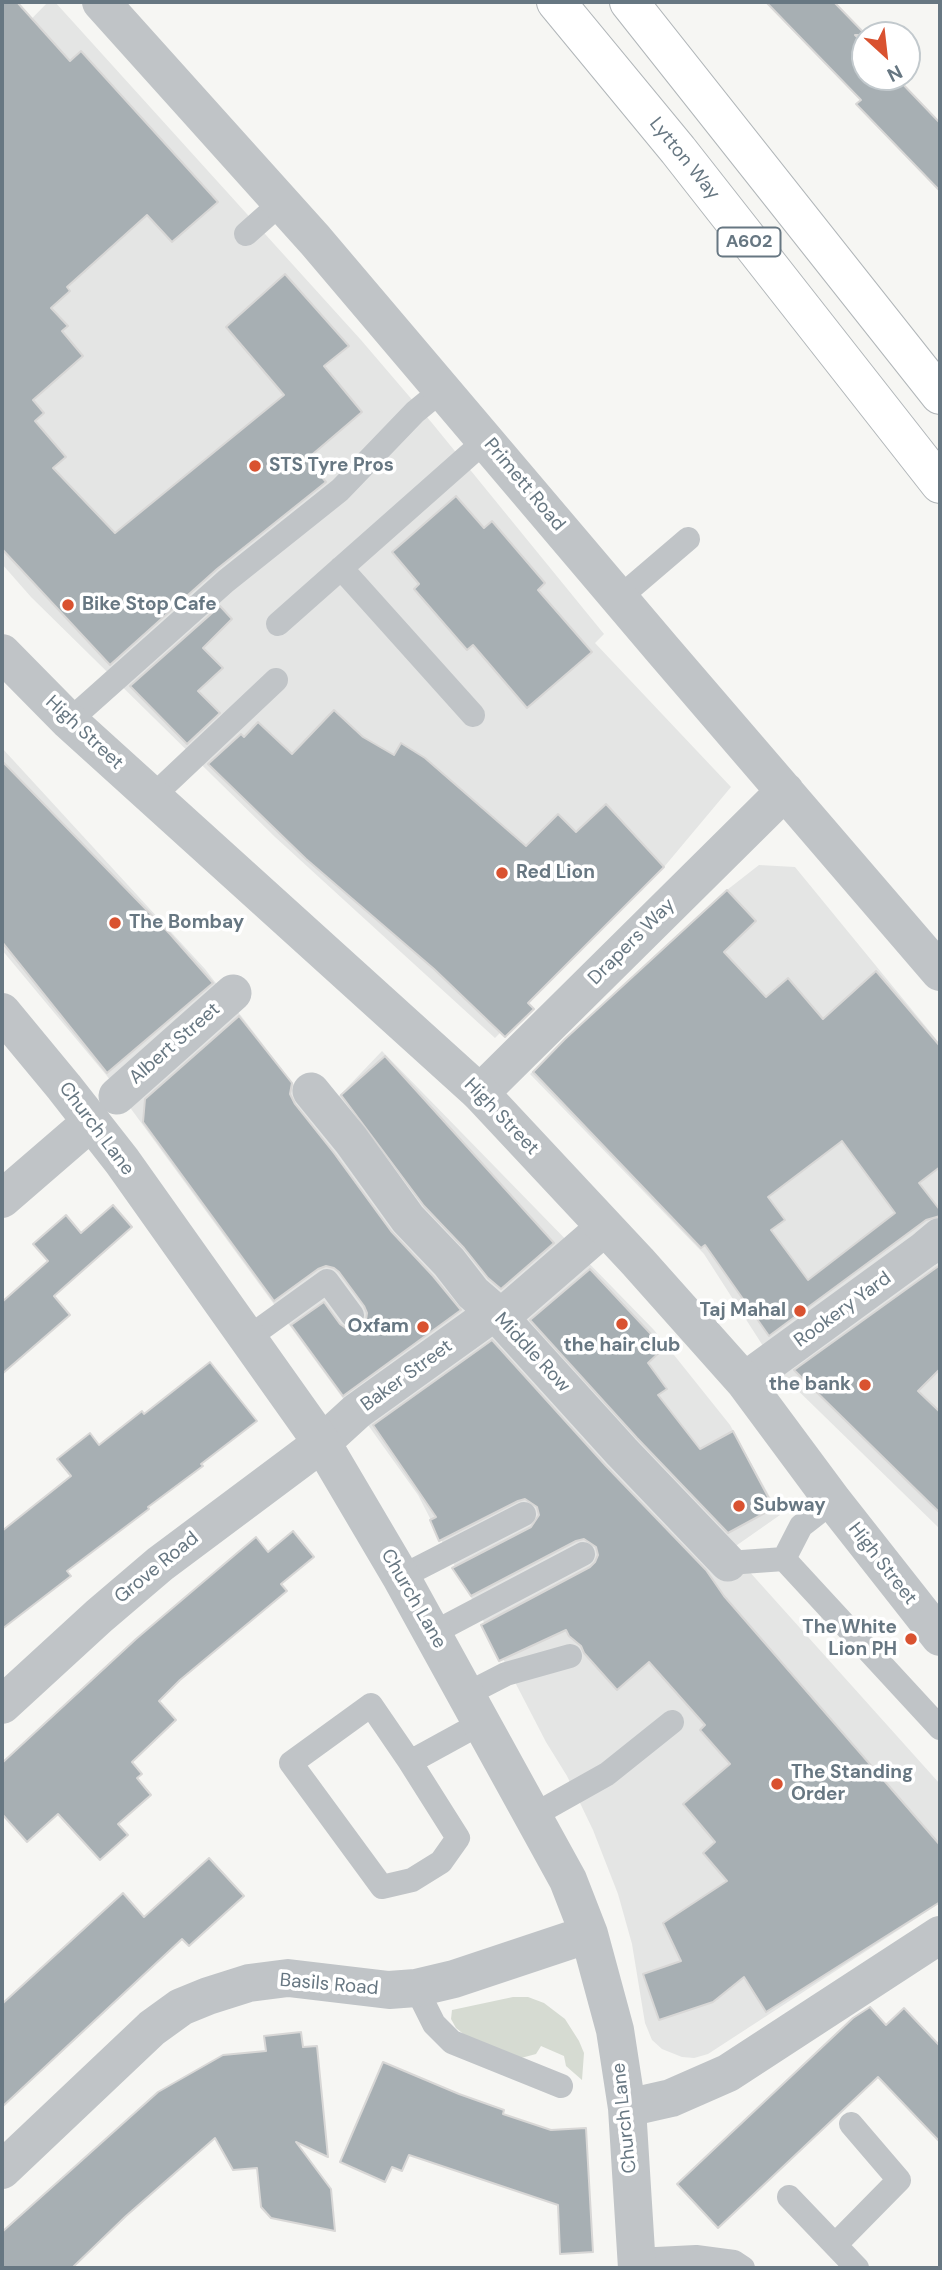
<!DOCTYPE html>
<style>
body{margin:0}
#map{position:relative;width:942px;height:2270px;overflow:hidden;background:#f6f6f3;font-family:"DM Sans",sans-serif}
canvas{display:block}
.frame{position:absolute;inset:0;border:4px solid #677782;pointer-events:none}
.north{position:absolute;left:851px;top:21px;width:70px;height:70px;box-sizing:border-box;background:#fff;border:2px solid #c2c9cd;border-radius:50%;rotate:153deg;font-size:19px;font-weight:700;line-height:28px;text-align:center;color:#677782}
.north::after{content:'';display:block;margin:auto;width:24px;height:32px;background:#d95230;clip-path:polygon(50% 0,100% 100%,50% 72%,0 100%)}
</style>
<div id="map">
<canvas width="942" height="2270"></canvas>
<div class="frame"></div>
<div class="north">N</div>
</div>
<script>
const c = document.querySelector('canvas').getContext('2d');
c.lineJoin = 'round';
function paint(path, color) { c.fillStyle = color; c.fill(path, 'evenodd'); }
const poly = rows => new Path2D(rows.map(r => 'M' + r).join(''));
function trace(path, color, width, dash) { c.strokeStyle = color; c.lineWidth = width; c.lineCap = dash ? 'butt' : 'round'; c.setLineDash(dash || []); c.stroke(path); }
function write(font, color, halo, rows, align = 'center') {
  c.font = font + ' "DM Sans",sans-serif'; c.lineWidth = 7; c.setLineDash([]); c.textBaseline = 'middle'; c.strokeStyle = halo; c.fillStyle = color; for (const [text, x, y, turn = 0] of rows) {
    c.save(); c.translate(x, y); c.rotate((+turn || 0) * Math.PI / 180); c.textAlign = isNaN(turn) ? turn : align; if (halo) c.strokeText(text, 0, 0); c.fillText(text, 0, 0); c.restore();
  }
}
paint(poly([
 [48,2,55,2,361,340,432,423,604,634,595,643,731,787,664,867,495,1038,275,837,31,597,2,564,2,49],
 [2,748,205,969,319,1117,382,1051,654,1330,730,1425,780,1515,730,1550,940,1784,940,1903,708,2054,694,2058,682,2057,662,2049,652,2040,645,2023,632,1944,618,1894,593,1830,567,1776,546,1742,418,1495,368,1425,347,1404,107,1076,2,950],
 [759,865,795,867,940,1044,940,1529,781,1374,704,1254,530,1074,727,890]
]), '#e4e5e4');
paint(poly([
 [513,1997,528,1997,544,2003,565,2019,579,2041,584,2053,582,2080,566,2066,564,2056,541,2046,536,2054,521,2058,467,2037,456,2028,451,2019,452,2010]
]), '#d6dbd2');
const building = poly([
 [2,2,17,2,70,61,81,51,218,202,172,242,147,215,67,287,70,291,51,308,68,326,62,331,83,356,33,400,44,413,35,421,66,457,53,468,115,533,284,395,226,327,285,274,349,346,324,366,362,412,307,459,326,482,217,569,110,665,2,549,2,2],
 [766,2,834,2,866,35,855,35,865,45,865,77,896,77,940,123,940,191,856,104,861,100,766,2],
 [456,496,484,528,492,521,545,583,538,590,592,652,527,708,473,645,467,650,414,589,419,584,392,552,456,496],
 [220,606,232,619,203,648,223,668,198,691,220,713,187,744,130,686,220,606],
 [334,710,363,737,394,755,401,743,425,758,526,846,558,814,576,832,606,804,664,867,528,1003,534,1009,505,1037,434,969,306,859,208,764,241,734,244,737,258,722,292,754,334,710],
 [2,761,170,934,213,983,107,1073,2,942,2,761],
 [727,890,756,921,724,952,766,997,788,978,823,1019,876,971,940,1046,940,1167,919,1183,940,1210,940,1216,926,1220,769,1336,705,1245,701,1248,533,1072,565,1039,727,890],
 [842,1141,895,1213,808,1280,771,1230,785,1220,768,1197,842,1141],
 [239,1016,292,1083,290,1094,295,1104,334,1153,391,1231,433,1276,461,1310,343,1396,291,1325,324,1302,340,1324,347,1329,354,1330,361,1327,366,1320,367,1313,364,1306,339,1272,334,1268,326,1266,318,1269,274,1301,143,1122,145,1099,239,1016],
 [385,1056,554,1243,501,1289,488,1278,464,1248,424,1206,341,1095,385,1056],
 [113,1205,132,1227,54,1296,70,1315,2,1374,2,1302,48,1261,33,1244,66,1215,81,1233,113,1205],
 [940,1265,940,1369,918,1391,940,1412,940,1513,794,1370,940,1265],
 [590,1269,664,1348,648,1363,667,1389,658,1395,700,1449,733,1431,774,1508,728,1533,637,1438,530,1320,590,1269],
 [492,1340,606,1466,706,1570,724,1596,940,1845,940,1902,766,2012,744,1977,713,2002,659,2020,643,1974,681,1961,663,1923,727,1881,703,1853,715,1842,683,1804,730,1764,700,1730,705,1725,649,1662,617,1690,584,1653,581,1646,569,1636,566,1630,499,1661,481,1625,590,1567,595,1562,598,1555,596,1547,584,1539,576,1541,471,1596,452,1568,531,1527,539,1515,537,1507,525,1499,518,1501,439,1541,430,1520,436,1517,373,1425,492,1340],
 [210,1362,257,1421,201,1464,203,1466,148,1507,149,1509,67,1571,71,1576,2,1629,2,1531,71,1476,57,1459,90,1433,99,1445,142,1411,144,1414,210,1362],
 [293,1531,314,1557,281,1584,287,1591,180,1680,159,1701,176,1720,132,1762,142,1774,137,1778,151,1795,118,1824,128,1835,100,1860,58,1814,27,1842,2,1814,2,1763,136,1639,256,1537,268,1552,293,1531],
 [209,1858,244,1896,189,1946,182,1939,2,2107,2,2004,123,1893,144,1917,209,1858],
 [870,2007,886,2025,904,2008,940,2046,940,2142,878,2077,718,2228,677,2184,853,2018,870,2007],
 [301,2032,303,2047,317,2046,328,2157,296,2142,331,2189,335,2231,271,2218,261,2207,257,2168,233,2170,215,2138,126,2216,72,2268,2,2268,2,2232,158,2092,223,2055,266,2051,264,2036,301,2032],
 [383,2062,459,2094,504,2110,503,2114,551,2130,586,2128,593,2252,560,2254,558,2205,409,2155,402,2171,392,2167,385,2182,340,2162,383,2062]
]);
paint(building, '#a7afb3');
trace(building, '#d8d7d6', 2);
const primary = poly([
 [556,2,678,150,940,484],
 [629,2,940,395]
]);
trace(primary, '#b1b6b9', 40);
trace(poly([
 [246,234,282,202],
 [341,568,473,715],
 [619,598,688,539],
 [278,624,486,440],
 [69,721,226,581,340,490,415,412,443,389],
 [152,797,276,680],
 [248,1338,327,1281,352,1315],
 [833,1501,801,1526,784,1559,940,1728],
 [728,1563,784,1559],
 [401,1577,524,1514],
 [433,1633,583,1554],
 [467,1694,506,1674,570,1656],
 [410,1762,371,1705,291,1763,382,1887,412,1880,441,1862,458,1838,410,1762,483,1722],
 [534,1815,607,1774,672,1722],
 [416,1988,434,2024,452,2042,561,2086],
 [789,2197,857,2268],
 [835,2245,899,2180,851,2124],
 [636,2260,696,2257,734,2262,743,2268]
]), '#c0c4c7', 24);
trace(poly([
 [311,1091,351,1140,408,1219,449,1262,473,1293,495,1312,622,1452,728,1563],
 [117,1096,233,993],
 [500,1318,605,1227],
 [744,1381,928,1247],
 [322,1443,357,1411,495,1312]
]), '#c0c4c7', 37);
trace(poly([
 [101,2,315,240,663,650,940,972],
 [2,1012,64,1087,122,1161,322,1443,401,1577,568,1880,589,1934,615,2030,627,2108,637,2268],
 [480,1093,785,791],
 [2,1199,91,1122],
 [928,1247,940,1237],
 [2,1705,99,1616,160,1564,322,1443],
 [627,2108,671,2098,728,2073,940,1935],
 [2,2170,152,2028,181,2007,208,1996,249,1983,288,1978,389,1990,416,1988,454,1979,589,1934]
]), '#c0c4c7', 38);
trace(poly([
 [2,653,69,721,480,1093,638,1262,744,1381,833,1501,940,1637]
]), '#c0c4c7', 38);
trace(primary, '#fff', 38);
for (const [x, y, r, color] of [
 [255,466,7,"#d95230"],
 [68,605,7,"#d95230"],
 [502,873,7,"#d95230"],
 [115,923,7,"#d95230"],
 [800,1311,7,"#d95230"],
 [622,1324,7,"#d95230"],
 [423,1327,7,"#d95230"],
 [865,1385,7,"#d95230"],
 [739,1506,7,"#d95230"],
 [911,1639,7,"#d95230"],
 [777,1784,7,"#d95230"]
]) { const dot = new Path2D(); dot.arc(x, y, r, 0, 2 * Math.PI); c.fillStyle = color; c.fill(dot); trace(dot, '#fff', 2.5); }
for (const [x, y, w] of [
 [749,242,63]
]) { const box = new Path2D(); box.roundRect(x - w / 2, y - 14.5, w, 29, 5); c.fillStyle = '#fff'; c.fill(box); trace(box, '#677782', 2); }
write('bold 18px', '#677782', null, [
 ["A602",749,242]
]);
write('19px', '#677782', '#fff', [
 ["Lytton Way",684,159,51],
 ["Primett Road",524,485,50],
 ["High Street",84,733,43],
 ["Drapers Way",632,942,-45],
 ["Albert Street",175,1044,-41],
 ["High Street",501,1117,46],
 ["Church Lane",96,1129,53],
 ["Rookery Yard",843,1310,-36],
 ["Middle Row",532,1353,47],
 ["Baker Street",407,1376,-36],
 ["High Street",882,1564,52],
 ["Grove Road",157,1568,-39],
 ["Church Lane",413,1599,60],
 ["Basils Road",329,1985,5],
 ["Church Lane",625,2118,-96]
]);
write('bold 19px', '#677782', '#fff', [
 ["STS Tyre Pros",269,466],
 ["Bike Stop Cafe",82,605],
 ["Red Lion",516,873],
 ["The Bombay",129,923],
 ["Taj Mahal",786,1311,"right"],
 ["Oxfam",409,1327,"right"],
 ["the hair club",622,1346,"center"],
 ["the bank",851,1385,"right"],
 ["Subway",753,1506],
 ["The White",897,1628,"right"],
 ["Lion PH",897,1650,"right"],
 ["The Standing",791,1773],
 ["Order",791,1795]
], 'left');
</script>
